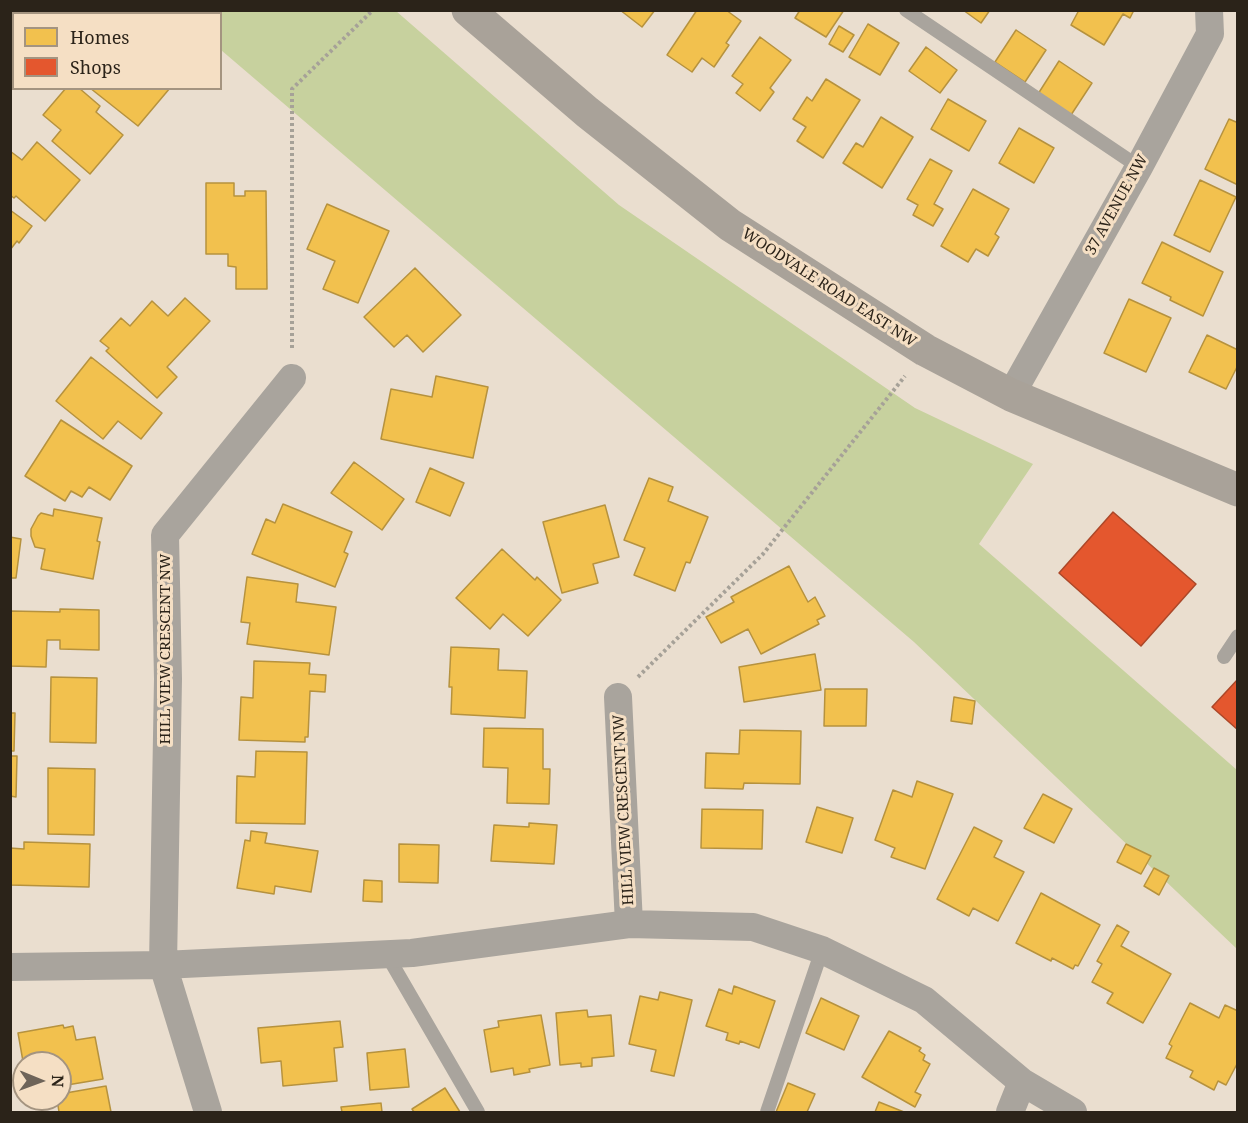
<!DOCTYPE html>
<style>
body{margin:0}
#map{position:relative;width:1248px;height:1123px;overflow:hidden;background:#eadecf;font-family:"Noto Serif",serif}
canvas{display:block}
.frame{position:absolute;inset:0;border:12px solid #2b2319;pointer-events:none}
.legend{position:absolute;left:12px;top:12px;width:210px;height:78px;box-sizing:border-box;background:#f5dfc4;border:2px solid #a49480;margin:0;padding:8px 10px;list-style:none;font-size:18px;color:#2b2319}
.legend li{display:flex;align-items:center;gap:12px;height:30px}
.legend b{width:30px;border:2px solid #a49480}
.north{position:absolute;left:12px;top:1051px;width:60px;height:60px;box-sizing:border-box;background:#f5dfc4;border:2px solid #a49480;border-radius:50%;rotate:91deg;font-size:16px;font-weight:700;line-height:24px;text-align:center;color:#2b2319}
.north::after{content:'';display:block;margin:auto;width:21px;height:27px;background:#6e6459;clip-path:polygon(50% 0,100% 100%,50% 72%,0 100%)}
</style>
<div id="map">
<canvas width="1248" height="1123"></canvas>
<div class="frame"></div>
<ul class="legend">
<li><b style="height:16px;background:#f2c14e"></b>Homes</li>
<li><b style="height:16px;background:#e4572e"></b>Shops</li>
</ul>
<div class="north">N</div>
</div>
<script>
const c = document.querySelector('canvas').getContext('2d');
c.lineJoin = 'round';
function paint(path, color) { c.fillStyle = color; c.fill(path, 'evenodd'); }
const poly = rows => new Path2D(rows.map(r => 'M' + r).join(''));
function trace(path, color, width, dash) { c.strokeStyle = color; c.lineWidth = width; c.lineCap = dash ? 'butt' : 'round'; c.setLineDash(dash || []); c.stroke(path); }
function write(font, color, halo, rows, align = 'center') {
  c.font = font + ' "Noto Serif",serif'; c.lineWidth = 6; c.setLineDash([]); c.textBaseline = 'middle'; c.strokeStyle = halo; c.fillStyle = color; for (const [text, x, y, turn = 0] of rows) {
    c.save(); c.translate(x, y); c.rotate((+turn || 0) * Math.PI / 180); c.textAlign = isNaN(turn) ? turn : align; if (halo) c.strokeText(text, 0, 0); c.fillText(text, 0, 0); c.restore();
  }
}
paint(poly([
 [174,11,396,11,619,205,915,408,1033,464,979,544,1237,770,1237,949,914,642,221,50,220,14,177,13]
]), '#c7d19e');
const homes = poly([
 [126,10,181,10,184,14,128,14,126,10],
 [620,10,655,10,642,27,620,10],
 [697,10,726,10,741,21,726,43,729,45,714,67,702,58,692,72,667,55,697,10],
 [800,10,844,10,826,37,795,18,800,10],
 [963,10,990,10,981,23,963,10],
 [1079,10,1134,10,1130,18,1123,14,1104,45,1071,25,1079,10],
 [868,24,899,43,880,75,849,57,868,24],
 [839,26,854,35,843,52,829,44,839,26],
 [1016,30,1046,50,1025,82,995,62,1016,30],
 [760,37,791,60,770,88,774,92,760,111,736,93,743,84,732,76,760,37],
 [926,47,957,70,940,93,909,71,926,47],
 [1059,61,1092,83,1071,115,1038,94,1059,61],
 [826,79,860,100,823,158,797,141,806,127,793,119,807,97,812,101,826,79],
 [66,88,79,88,100,106,96,112,123,135,90,174,52,141,61,130,43,115,66,88],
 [90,88,170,88,138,126,90,88],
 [948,99,986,121,969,151,931,129,948,99],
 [881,117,913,137,882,188,843,163,856,143,863,147,881,117],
 [1229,119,1236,122,1238,119,1238,185,1205,169,1229,119],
 [1019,128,1054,148,1034,183,999,163,1019,128],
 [37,142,80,180,45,221,16,196,14,198,10,195,10,151,22,160,37,142],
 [930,159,952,171,934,204,943,209,933,226,913,215,918,205,907,199,930,159],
 [1200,180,1236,197,1210,252,1174,235,1200,180],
 [206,183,234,183,234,196,245,196,245,191,266,191,267,289,236,289,236,267,228,266,228,254,206,254,206,183],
 [973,189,1009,209,995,234,999,237,988,256,976,249,968,262,941,246,973,189],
 [327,204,389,231,358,303,323,289,335,261,307,249,327,204],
 [10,210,32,226,19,243,17,241,10,250,10,210],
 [1162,242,1223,272,1203,316,1170,300,1171,297,1142,283,1162,242],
 [415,268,461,315,423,352,407,335,394,347,364,317,415,268],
 [185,298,210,321,167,367,177,377,157,398,106,351,109,348,100,341,121,318,130,326,152,301,168,316,185,298],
 [1129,299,1171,318,1146,372,1104,353,1129,299],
 [1207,335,1238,350,1238,365,1226,389,1189,372,1207,335],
 [91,357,162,413,141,439,118,421,103,439,56,401,91,357],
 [436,376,488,387,473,458,381,439,391,389,432,397,436,376],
 [61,420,132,466,110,500,89,487,82,497,71,491,65,501,25,476,61,420],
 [354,462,404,499,382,530,331,493,354,462],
 [430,468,464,483,450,516,416,502,430,468],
 [649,478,673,487,668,501,708,517,690,563,686,562,675,591,634,575,645,548,624,540,649,478],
 [283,504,352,532,344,552,348,554,335,587,252,554,266,519,275,523,283,504],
 [605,505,619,557,593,564,598,583,562,593,543,522,605,505],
 [54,509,102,518,97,541,100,542,93,579,41,569,45,549,35,547,31,536,31,529,38,516,41,513,53,516,54,509],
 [10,537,21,539,16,578,10,578,10,537],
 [502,549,535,580,537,577,561,600,528,636,503,614,490,629,456,598,502,549],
 [789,566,808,602,815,597,825,616,817,620,819,624,761,654,748,629,721,643,706,617,734,602,731,597,789,566],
 [247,577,298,584,296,602,336,607,329,655,247,644,250,623,241,622,247,577],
 [60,609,99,610,99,650,60,649,60,640,47,640,46,667,10,666,10,611,60,612,60,609],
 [451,647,499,649,498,670,527,671,525,718,451,714,452,687,449,687,451,647],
 [815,654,821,690,744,702,739,667,815,654],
 [254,661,310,663,309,674,326,675,325,692,310,691,308,737,305,737,305,742,239,740,241,697,253,698,254,661],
 [51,677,97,678,96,743,50,742,51,677],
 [825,689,867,689,866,726,824,726,825,689],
 [954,697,975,701,972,724,951,721,954,697],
 [10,713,15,713,14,751,10,751,10,713],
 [484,728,543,729,543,769,550,769,549,804,507,803,508,768,483,767,484,728],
 [740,730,801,731,800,784,744,783,743,789,705,788,706,753,739,754,740,730],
 [256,751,307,752,305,824,236,823,237,776,255,777,256,751],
 [10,756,17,756,16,797,10,796,10,756],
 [48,768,95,769,94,835,48,834,48,768],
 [917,781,953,794,925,869,891,857,895,848,875,840,893,790,912,797,917,781],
 [1043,794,1072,809,1054,843,1024,828,1043,794],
 [817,807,853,818,842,853,806,842,817,807],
 [702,809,763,810,762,849,701,848,702,809],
 [529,823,557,825,554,864,491,861,494,825,529,827,529,823],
 [974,827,1002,841,994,857,1024,872,998,921,973,908,969,916,937,899,974,827],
 [251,831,267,833,265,843,318,851,311,892,275,886,274,894,237,888,245,840,250,841,251,831],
 [24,842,90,844,89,887,10,885,10,848,24,849,24,842],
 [399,844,439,845,438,883,399,882,399,844],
 [1126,844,1151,856,1141,874,1117,862,1126,844],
 [1154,868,1169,876,1159,895,1144,886,1154,868],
 [364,880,382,881,382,902,363,901,364,880],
 [1041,893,1100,925,1078,966,1075,965,1073,969,1052,958,1051,961,1016,943,1041,893],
 [1117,925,1129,932,1121,946,1171,974,1143,1023,1107,1003,1113,993,1092,982,1102,964,1097,961,1117,925],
 [734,986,775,1001,759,1048,740,1041,739,1044,726,1040,728,1033,706,1026,719,989,732,994,734,986],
 [660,992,692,1000,674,1076,651,1071,656,1050,629,1044,640,996,658,1000,660,992],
 [821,998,859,1016,844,1050,806,1033,821,998],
 [1190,1003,1219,1018,1225,1005,1238,1011,1238,1062,1226,1085,1218,1081,1214,1090,1190,1077,1193,1071,1166,1058,1172,1046,1169,1044,1190,1003],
 [587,1010,588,1017,611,1015,614,1056,592,1058,592,1066,581,1067,581,1063,560,1065,556,1013,587,1010],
 [541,1015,550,1065,529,1069,530,1072,514,1075,513,1068,491,1072,484,1030,499,1027,498,1021,541,1015],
 [340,1021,343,1047,334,1048,337,1081,283,1086,281,1061,261,1063,258,1028,340,1021],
 [63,1025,64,1028,73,1026,76,1040,95,1037,103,1079,67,1085,66,1077,60,1078,60,1063,24,1063,24,1067,18,1033,63,1025],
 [889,1031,921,1048,919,1051,925,1055,923,1060,930,1064,915,1092,921,1095,915,1107,862,1077,889,1031],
 [405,1049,409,1087,370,1090,367,1053,405,1049],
 [788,1083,815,1094,807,1112,776,1112,788,1083],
 [106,1086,111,1112,59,1112,57,1099,60,1099,60,1094,106,1086],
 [445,1088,460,1112,414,1112,412,1109,445,1088],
 [879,1102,904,1112,875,1112,879,1102],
 [381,1103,382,1112,342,1112,341,1107,381,1103]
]);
paint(homes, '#f2c14e');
trace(homes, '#b6923e', 1.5);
const shops = poly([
 [1113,512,1196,584,1141,646,1059,573,1113,512],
 [1238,679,1238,730,1212,707,1238,679]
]);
paint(shops, '#e4572e');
trace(shops, '#ac4728', 1.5);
trace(poly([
 [292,348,292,89,373,10],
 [638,677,763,554,905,376]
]), '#a6a198', 4, [3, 3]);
trace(poly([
 [906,10,1139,167],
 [1224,657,1238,636],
 [387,955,478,1112],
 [767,1112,822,950]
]), '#a9a49d', 14);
trace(poly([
 [53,14,56,10],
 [10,63,14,60],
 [1011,395,1139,167,1210,34,1209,10],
 [618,697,629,924],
 [10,967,163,965,412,953,629,924,753,927,822,950,924,1000,1022,1082,1073,1112],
 [208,1112,163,965,168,679,165,535,292,378],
 [1010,1112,1022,1082]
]), '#a9a49d', 28);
trace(poly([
 [468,10,587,112,730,225,925,350,1011,395,1238,490]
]), '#a9a299', 33);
write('15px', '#2b2319', '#f5dfc4', [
 ["37 AVENUE NW",1117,205,-61],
 ["WOODVALE ROAD EAST NW",829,288,33],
 ["HILL VIEW CRESCENT NW",166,649,-90],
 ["HILL VIEW CRESCENT NW",624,810,-93]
]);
</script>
